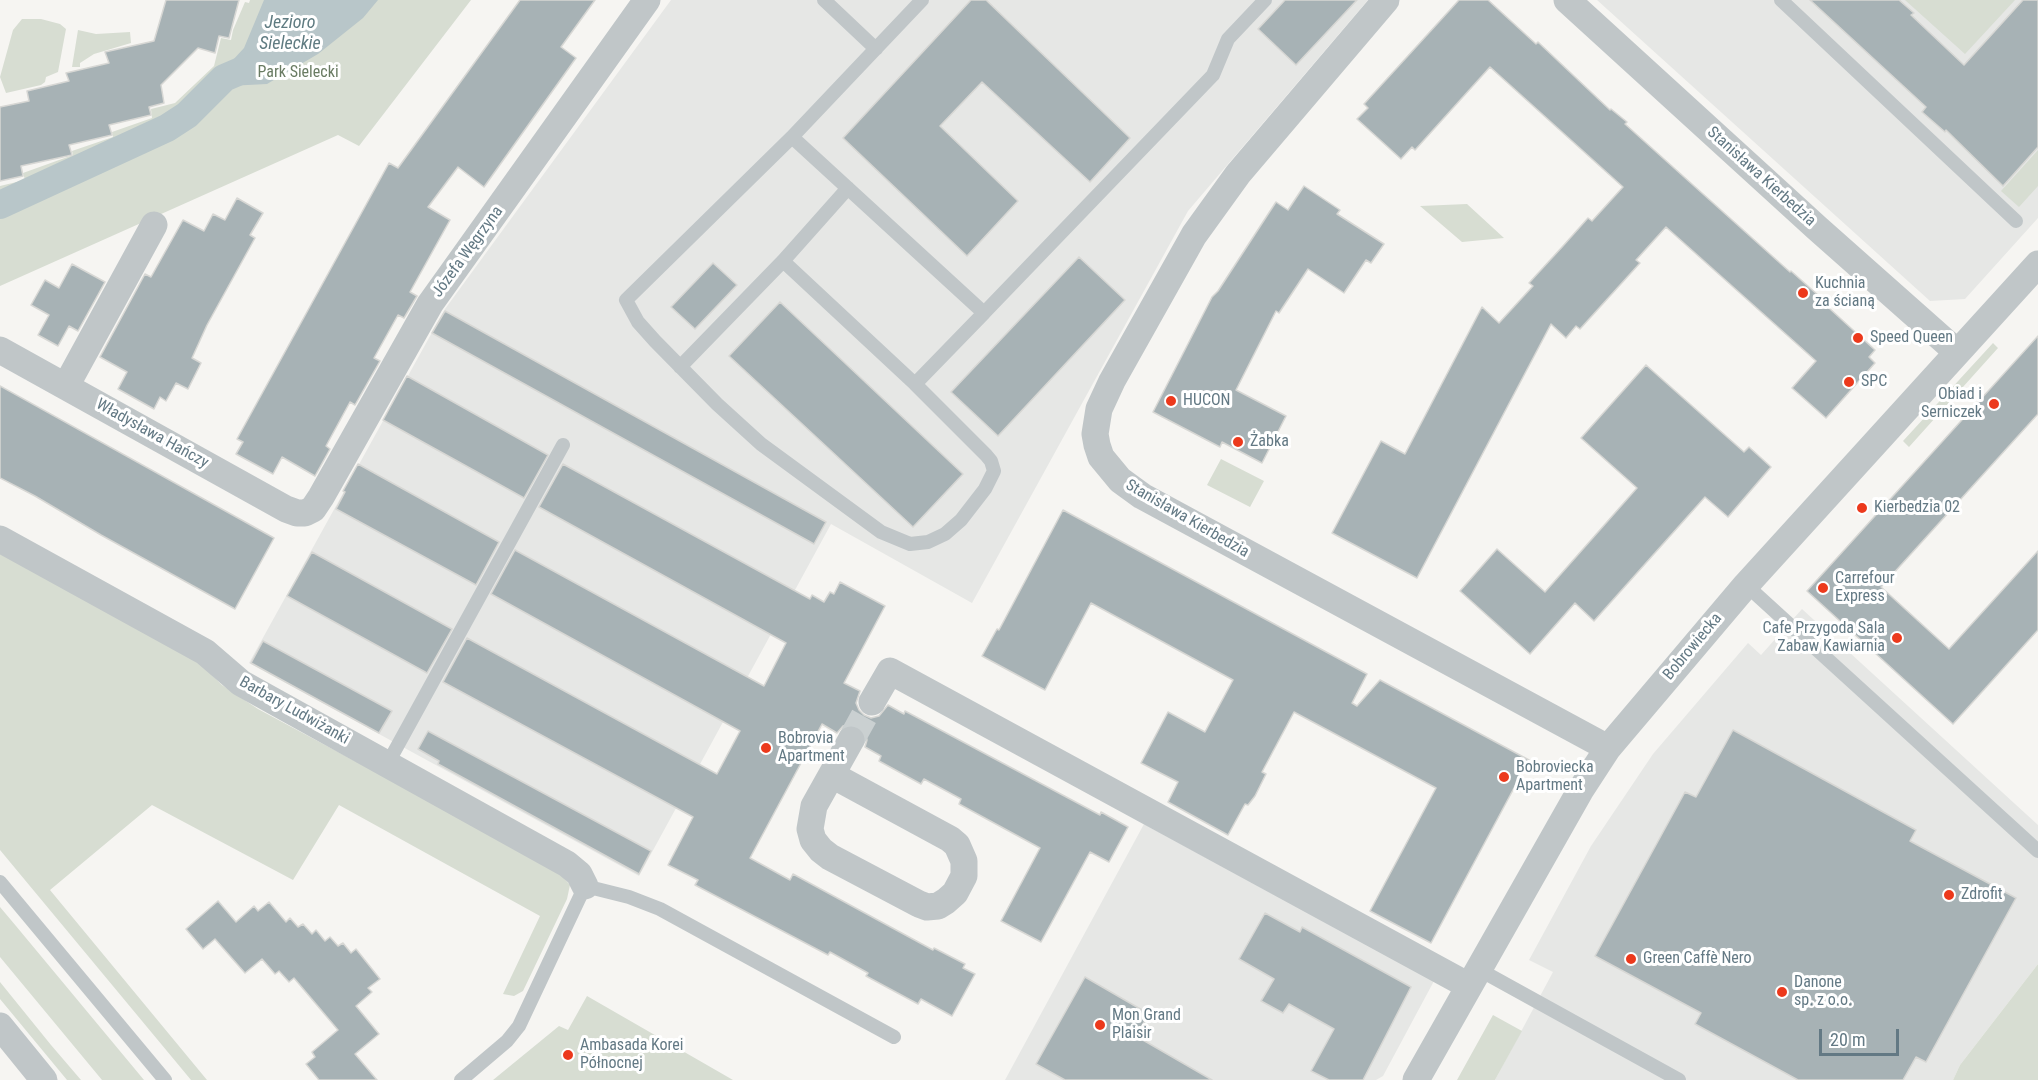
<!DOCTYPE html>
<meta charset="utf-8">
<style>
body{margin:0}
#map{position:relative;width:2038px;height:1080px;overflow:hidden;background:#f6f5f2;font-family:"Roboto Condensed",sans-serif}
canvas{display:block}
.scale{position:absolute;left:1819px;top:1029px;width:80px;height:27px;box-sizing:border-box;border:3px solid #637984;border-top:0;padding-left:8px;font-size:18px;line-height:21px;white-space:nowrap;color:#637984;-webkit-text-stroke:4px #fff;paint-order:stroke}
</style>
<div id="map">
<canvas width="2038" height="1080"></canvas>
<div class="scale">20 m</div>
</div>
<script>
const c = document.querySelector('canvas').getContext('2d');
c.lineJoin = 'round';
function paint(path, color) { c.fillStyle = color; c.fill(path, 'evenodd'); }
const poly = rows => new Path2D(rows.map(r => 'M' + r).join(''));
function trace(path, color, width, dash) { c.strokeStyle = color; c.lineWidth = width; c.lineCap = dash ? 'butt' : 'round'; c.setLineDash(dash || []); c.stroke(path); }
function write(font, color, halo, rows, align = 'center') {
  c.font = font + ' "Roboto Condensed",sans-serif'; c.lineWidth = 6; c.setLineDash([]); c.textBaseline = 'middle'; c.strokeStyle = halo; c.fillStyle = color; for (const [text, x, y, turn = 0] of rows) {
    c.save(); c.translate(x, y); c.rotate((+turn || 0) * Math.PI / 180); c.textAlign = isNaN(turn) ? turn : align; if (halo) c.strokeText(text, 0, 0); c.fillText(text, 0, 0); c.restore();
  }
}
paint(poly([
 [671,0,1368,0,1188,211,972,603,831,524,639,876,249,663,445,309],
 [1597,0,2038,0,2038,218,1965,299,1930,301],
 [1802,609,2038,825,2038,964,1960,1065,1953,1080,1495,1080,1553,972,1529,960,1591,846,1653,754,1748,643,1761,655],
 [1144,824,1434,981,1383,1076,1376,1080,1005,1080]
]), '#e6e7e5');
paint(poly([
 [250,0,471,0,359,146,338,135,0,286,0,186,25,180,23,173,73,155,72,151,113,137,112,132,152,118,151,109,175,103,214,66,221,38,231,40,233,30,245,2,249,3],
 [1905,0,2015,0,1965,54],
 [22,19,41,19,60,24,66,29,58,72,46,77,45,82,41,85,6,93,0,77,13,30],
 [78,30,96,34,130,32,131,43,94,54,80,63,80,67,72,67],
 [2038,150,2038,186,2019,207,2001,191],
 [1467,204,1504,238,1462,242,1420,206],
 [1993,343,1998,348,1909,447,1903,441],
 [1221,459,1264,481,1250,507,1207,485],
 [0,553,191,655,222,685,258,709,556,869,570,885,567,899,523,991,514,996,503,994,540,916,339,805,293,880,152,805,50,890,207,1080,191,1080,0,850],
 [0,907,16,926,144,1080,102,1080,0,957],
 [2038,964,2038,1080,1953,1080,1960,1065],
 [0,982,51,1045,81,1080,67,1080,0,999],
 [587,996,733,1080,493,1080,559,1026,568,1030],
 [1493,1015,1522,1031,1495,1080,1457,1080]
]), '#d7ddd2');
paint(poly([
 [264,0,378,0,363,18,318,54,267,84,228,86,221,73,244,48]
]), '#b8c6c9');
trace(poly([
 [0,205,167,128,187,115,224,78,259,63]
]), '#b8c6c9', 28);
const building = poly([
 [166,0,239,0,229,38,219,36,215,53,198,48,161,85,164,103,149,107,151,115,109,125,112,135,69,145,72,155,21,166,23,176,0,181,0,107,29,101,27,91,69,81,66,73,109,63,105,52,154,41,166,0],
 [520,0,595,0,561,47,576,58,484,187,458,167,428,207,450,220,410,292,417,296,404,318,398,315,374,358,380,361,355,405,350,402,326,446,330,449,315,476,282,457,273,474,236,454,243,442,237,439,389,163,398,168,520,0],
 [971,0,986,0,1130,138,1090,182,982,82,940,126,1018,201,967,256,843,138,971,0],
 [1285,0,1357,0,1296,65,1258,29,1285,0],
 [1459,0,1488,0,1536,44,1538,42,1610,110,1611,109,1627,122,1625,124,1790,272,1791,271,1819,296,1818,298,1875,350,1869,357,1875,363,1826,418,1792,388,1816,361,1666,227,1636,260,1640,263,1580,329,1576,326,1566,338,1551,324,1417,578,1332,533,1381,441,1405,454,1482,307,1499,323,1533,286,1529,283,1563,246,1588,218,1592,221,1623,187,1490,67,1415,150,1412,147,1401,159,1357,119,1368,108,1364,104,1459,0],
 [1810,0,1899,0,1914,13,1911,15,1964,65,2023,0,2038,0,2038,147,2003,186,1946,130,1945,132,1922,112,1926,107,1810,0],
 [1304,186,1340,210,1337,214,1384,244,1371,263,1366,260,1344,293,1308,269,1279,313,1276,311,1236,390,1286,416,1262,463,1222,442,1220,447,1153,412,1212,297,1218,291,1276,202,1288,210,1304,186],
 [237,198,263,213,250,235,255,238,207,325,192,358,201,363,188,389,176,383,166,401,160,397,154,409,118,389,127,372,100,357,145,274,151,277,183,220,204,231,213,214,225,220,237,198],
 [1079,257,1125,300,998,436,951,392,1079,257],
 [713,263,737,285,695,329,671,307,713,263],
 [72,264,105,282,78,331,69,326,58,346,38,335,49,315,31,305,45,280,59,288,72,264],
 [780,302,963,474,913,527,729,356,780,302],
 [445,311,826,522,814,544,432,333,445,311],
 [2038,336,2038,414,1881,587,1949,649,2038,551,2038,630,1953,724,1807,591,2038,336],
 [1646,365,1744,452,1749,447,1771,467,1728,517,1705,497,1594,621,1575,603,1530,654,1460,591,1497,549,1545,592,1637,488,1581,438,1646,365],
 [407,376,548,455,524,498,383,420,407,376],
 [0,386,274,538,235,609,101,535,35,496,0,478,0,386],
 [358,464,499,542,476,585,336,509,345,492,343,491,358,464],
 [563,464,810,599,812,595,824,602,830,592,834,594,840,582,885,606,844,683,860,691,856,703,859,710,864,715,871,718,879,716,888,705,904,714,905,711,1100,815,1101,812,1128,827,1109,862,1090,852,1041,942,1001,921,1040,848,959,804,961,799,924,779,921,784,879,761,881,756,865,747,867,740,865,732,858,726,851,724,843,726,837,733,822,724,750,858,790,880,793,874,933,950,934,948,965,964,963,968,975,974,952,1016,921,999,918,1004,866,976,868,973,830,952,828,955,695,885,698,880,668,865,693,817,443,682,467,638,717,774,740,731,491,594,515,550,764,686,786,643,539,507,563,464],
 [1063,510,1367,674,1352,703,1357,706,1380,680,1529,760,1431,943,1370,911,1436,788,1294,712,1262,772,1266,774,1255,796,1248,805,1245,804,1228,835,1168,802,1178,782,1141,763,1168,712,1205,732,1233,680,1091,603,1045,690,982,656,997,629,999,630,1063,510],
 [312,552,452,629,427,673,287,596,312,552],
 [263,641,392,711,379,733,251,663,263,641],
 [1733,730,1916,830,1910,841,2016,898,1926,1062,1916,1057,1903,1080,1798,1080,1695,1024,1701,1013,1595,956,1685,792,1696,797,1733,730],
 [428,731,651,851,639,874,438,764,439,761,418,749,428,731],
 [218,901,236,922,254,906,258,911,269,902,286,922,290,918,298,927,303,924,312,934,316,930,325,941,330,937,338,946,343,943,351,953,356,949,380,979,368,988,372,992,356,1006,379,1034,355,1054,377,1080,319,1080,306,1064,315,1057,312,1052,338,1030,294,978,289,982,279,971,275,974,262,959,245,973,215,939,203,949,186,929,218,901],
 [1265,913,1300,932,1302,927,1411,987,1363,1080,1329,1080,1311,1071,1334,1029,1289,1004,1283,1013,1261,1001,1274,979,1239,959,1265,913],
 [1085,977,1149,1014,1136,1036,1212,1080,1065,1080,1036,1064,1085,977]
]);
paint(building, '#a7b2b5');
trace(building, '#d7d7d4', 1.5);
trace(poly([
 [851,740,872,702]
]), '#cad0d1', 27, [27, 14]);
trace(poly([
 [824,0,876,49],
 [922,0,792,137,984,313,1213,75,1228,39,1265,0],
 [1781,0,2016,221],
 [792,137,626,300,638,322,655,341,717,404,761,444,881,532,910,544,928,542,945,534,961,520,985,489,994,471,991,461,986,455,915,384,984,313],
 [783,261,915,384],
 [680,367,783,261,848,188],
 [1746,585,2038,851],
 [388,763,563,445],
 [0,882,165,1080],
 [1478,969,1679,1080],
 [461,1080,507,1041,519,1026,585,886,629,897,660,909,894,1037]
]), '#c0c6c8', 14);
trace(poly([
 [1386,0,1238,174,1194,235,1112,381,1099,409,1095,434,1097,445,1101,457,1120,480,1142,496,1608,748],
 [1567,0,1817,228,1957,352],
 [0,350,286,509,297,513,305,513,313,509,321,497,430,304,647,0],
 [66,386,154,225],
 [0,539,205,652,241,683,567,864,579,874,585,886],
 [872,702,890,671,1469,986],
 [832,775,950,839,957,845,964,861,964,876,955,893,946,901,938,906,927,907,919,904,830,857,821,850,813,840,810,829,814,806,851,740],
 [0,1026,44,1080],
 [1416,1080,1580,791,1608,748,1746,585,2038,264]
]), '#c0c6c8', 27);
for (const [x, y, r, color] of [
 [1803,293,6,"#ec391c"],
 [1858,338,6,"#ec391c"],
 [1849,382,6,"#ec391c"],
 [1171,401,6,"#ec391c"],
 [1994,404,6,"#ec391c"],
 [1238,442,6,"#ec391c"],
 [1862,508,6,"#ec391c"],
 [1823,588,6,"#ec391c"],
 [1897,638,6,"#ec391c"],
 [766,748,6,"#ec391c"],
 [1504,777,6,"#ec391c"],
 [1949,895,6,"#ec391c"],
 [1631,959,6,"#ec391c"],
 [1782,992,6,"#ec391c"],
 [1100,1025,6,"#ec391c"],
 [568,1055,6,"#ec391c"]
]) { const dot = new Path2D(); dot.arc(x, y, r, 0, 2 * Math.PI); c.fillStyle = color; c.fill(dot); trace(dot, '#fff', 2); }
write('16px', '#697b62', '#fff', [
 ["Park Sielecki",298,73]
]);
write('16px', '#637984', '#fff', [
 ["Stanisława Kierbedzia",1761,177,42],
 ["Józefa Węgrzyna",468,252,-54],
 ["Władysława Hańczy",152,434,29],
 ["Stanisława Kierbedzia",1187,519,30],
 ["Bobrowiecka",1693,647,-50],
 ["Barbary Ludwiżanki",294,711,29]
]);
write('16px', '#637984', '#fff', [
 ["Kuchnia",1815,284],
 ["za ścianą",1815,302],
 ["Speed Queen",1870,338],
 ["SPC",1861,382],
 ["Obiad i",1982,395,"right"],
 ["Serniczek",1982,413,"right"],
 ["HUCON",1183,401],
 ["Żabka",1250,442],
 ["Kierbedzia 02",1874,508],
 ["Carrefour",1835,579],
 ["Express",1835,597],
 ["Cafe Przygoda Sala",1885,629,"right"],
 ["Zabaw Kawiarnia",1885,647,"right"],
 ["Bobrovia",778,739],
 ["Apartment",778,757],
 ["Bobroviecka",1516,768],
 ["Apartment",1516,786],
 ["Zdrofit",1961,895],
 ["Green Caffè Nero",1643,959],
 ["Danone",1794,983],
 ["sp. z o.o.",1794,1001],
 ["Mon Grand",1112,1016],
 ["Plaisir",1112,1034],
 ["Ambasada Korei",580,1046],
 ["Północnej",580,1064]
], 'left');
write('italic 18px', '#5f7b81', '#fff', [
 ["Jezioro",290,23],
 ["Sieleckie",290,44]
]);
</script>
